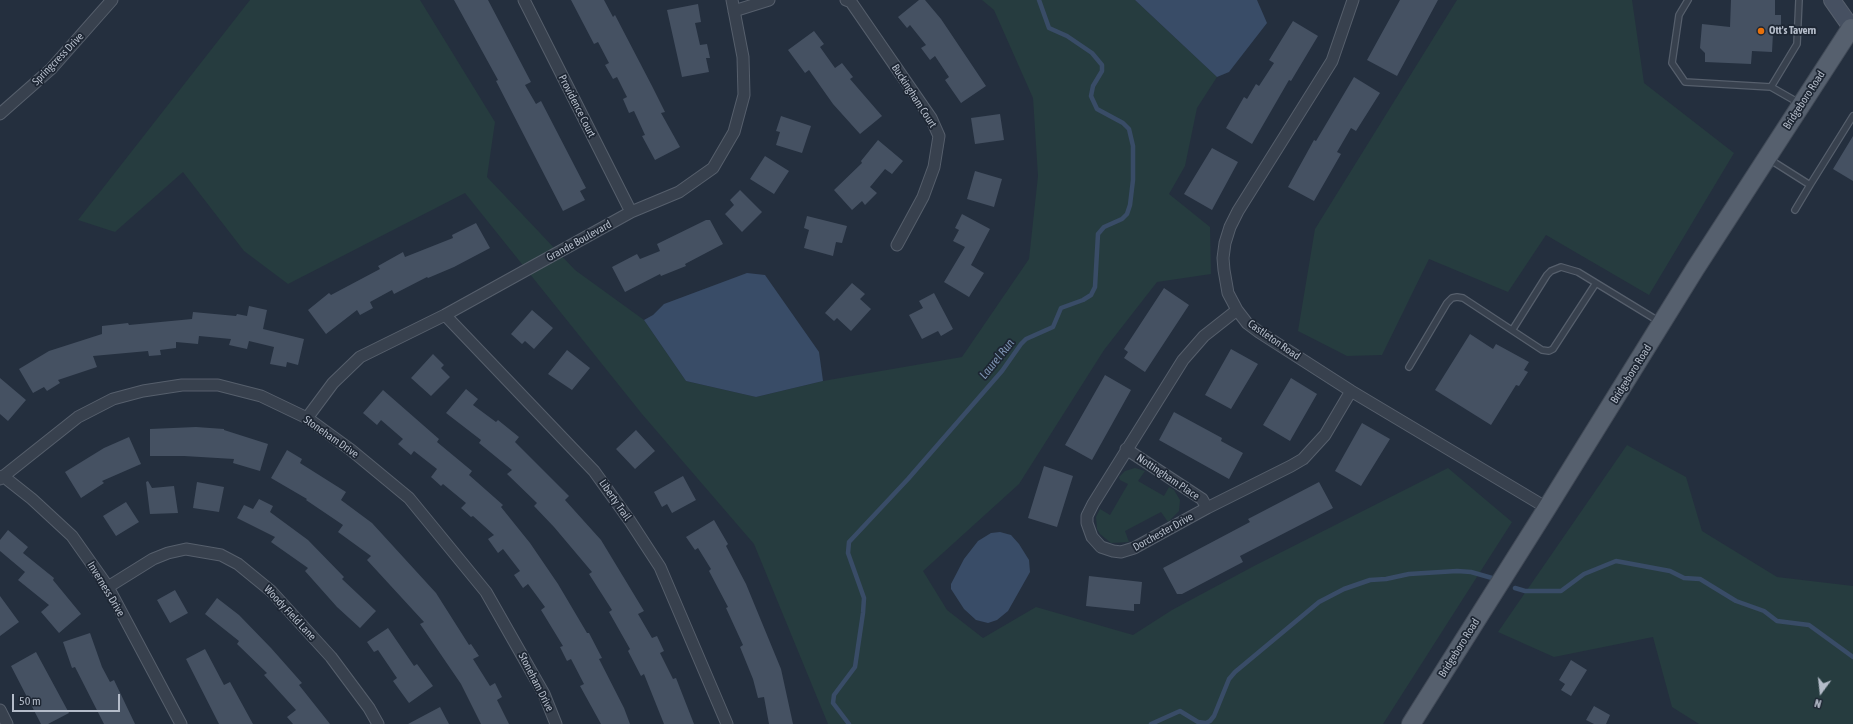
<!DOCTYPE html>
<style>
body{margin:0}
#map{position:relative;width:1853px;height:724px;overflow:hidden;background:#242f3e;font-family:"Asap Condensed",sans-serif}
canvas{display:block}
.north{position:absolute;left:1801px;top:672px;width:40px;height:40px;-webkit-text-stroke:3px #1d2633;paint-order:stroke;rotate:195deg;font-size:11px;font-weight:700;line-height:16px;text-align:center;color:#b4bcc9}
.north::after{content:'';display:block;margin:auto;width:14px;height:18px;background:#b4bcc9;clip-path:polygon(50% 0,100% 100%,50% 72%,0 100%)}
.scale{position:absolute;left:12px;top:694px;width:108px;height:18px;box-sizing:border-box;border:2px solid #b4bcc9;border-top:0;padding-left:5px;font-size:12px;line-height:14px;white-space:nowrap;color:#b4bcc9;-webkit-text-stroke:3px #1d2633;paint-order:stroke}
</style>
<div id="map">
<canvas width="1853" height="724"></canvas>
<div class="north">N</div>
<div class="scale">50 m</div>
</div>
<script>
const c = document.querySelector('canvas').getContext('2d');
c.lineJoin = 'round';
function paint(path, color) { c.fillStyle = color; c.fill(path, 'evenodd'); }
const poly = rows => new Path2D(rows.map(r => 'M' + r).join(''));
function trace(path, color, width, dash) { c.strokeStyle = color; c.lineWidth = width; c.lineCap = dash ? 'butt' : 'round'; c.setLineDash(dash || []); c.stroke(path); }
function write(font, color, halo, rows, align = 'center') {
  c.font = font + ' "Asap Condensed",sans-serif'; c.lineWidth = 3.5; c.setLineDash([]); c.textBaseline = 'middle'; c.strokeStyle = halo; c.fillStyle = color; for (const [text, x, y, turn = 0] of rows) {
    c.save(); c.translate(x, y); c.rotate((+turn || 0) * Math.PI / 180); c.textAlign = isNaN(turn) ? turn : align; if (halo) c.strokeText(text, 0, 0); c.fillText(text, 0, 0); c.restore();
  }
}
paint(poly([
 [250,0,420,0,495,122,487,177,575,270,644,320,686,381,756,397,823,381,962,357,1029,259,1038,176,1033,98,994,10,982,0,1135,0,1217,77,1197,108,1185,166,1169,194,1210,227,1211,274,1157,282,1104,350,1019,484,923,571,947,610,983,638,1036,607,1133,635,1172,610,1254,566,1448,468,1512,522,1383,724,828,724,754,544,642,414,465,193,288,284,244,251,183,172,115,232,78,220],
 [1457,0,1632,0,1644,83,1734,153,1649,295,1546,235,1508,292,1429,259,1382,355,1347,356,1298,331,1315,229],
 [1627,445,1686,477,1702,531,1777,577,1853,586,1853,724,1699,724,1672,707,1653,637,1554,657,1498,632],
 [1135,468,1145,471,1138,481,1164,496,1169,487,1174,490,1180,500,1179,511,1168,522,1161,512,1125,531,1129,542,1111,543,1100,534,1097,529,1096,517,1100,509,1110,515,1128,484,1120,480,1119,477,1125,471]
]), '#263c3f');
paint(poly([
 [1135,0,1257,0,1267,23,1229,72,1217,77],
 [747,273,765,275,819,352,823,381,756,397,686,381,644,320,653,315,664,304],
 [1000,532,1011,535,1019,544,1029,560,1030,572,1008,611,997,620,988,623,976,620,964,609,951,589,951,584,964,559,978,541,991,533]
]), '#394c67');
trace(poly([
 [1515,588,1525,591,1561,591,1584,574,1616,561,1670,571,1684,578,1700,579,1736,601,1764,611,1777,621,1809,625,1853,657],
 [849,724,833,703,834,695,855,667,863,613,864,598,848,553,849,542,908,479,1002,371,1021,344,1026,339,1053,327,1061,308,1083,300,1091,295,1095,287,1098,234,1104,227,1122,219,1127,214,1130,205,1133,180,1133,146,1129,129,1123,123,1097,109,1091,96,1093,86,1102,71,1102,65,1092,53,1067,36,1049,28,1039,0],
 [1151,724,1180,711,1198,722,1206,723,1210,721,1214,716,1229,679,1235,672,1319,602,1344,589,1370,580,1386,579,1409,574,1457,571,1471,572,1492,578]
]), '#394c67', 4.5);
paint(poly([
 [454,0,488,0,531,82,525,85,536,104,541,101,586,188,580,191,585,200,563,211,496,81,498,80],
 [571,0,604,0,613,17,615,15,652,86,665,112,661,113,680,147,655,160,642,136,645,135,634,111,629,113,623,99,627,97,617,77,613,79,605,65,609,63,598,42,594,44],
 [919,0,925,0,941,19,986,86,961,103,945,80,949,77,935,56,930,60,921,48,926,45,910,25,907,28,898,17],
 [1400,0,1438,0,1397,76,1367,60],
 [1731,0,1775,0,1775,15,1781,15,1781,33,1773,33,1772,52,1752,51,1751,64,1705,62,1705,53,1700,48,1702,24,1730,27],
 [698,4,701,22,695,23,700,45,707,44,710,58,706,58,709,72,682,77,667,10],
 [1293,21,1318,36,1291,81,1289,80,1252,144,1226,128,1244,97,1247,99,1256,84,1259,86,1274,63,1269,60],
 [814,31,824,44,820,47,835,68,842,63,853,77,850,79,882,116,860,134,833,104,809,70,805,73,788,50],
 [1354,77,1380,93,1356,131,1351,128,1337,152,1341,154,1314,201,1288,187,1314,140,1316,141],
 [1000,114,1004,140,975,144,971,118],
 [781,116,811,126,802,153,776,145,780,132,776,131],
 [1853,136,1853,181,1833,169],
 [878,140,903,161,892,174,885,169,870,187,877,193,865,205,862,201,852,210,834,190,862,163,861,161],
 [1212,148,1238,162,1212,210,1184,194],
 [765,156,789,171,774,194,750,179],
 [975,171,1002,179,994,207,967,199],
 [740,190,762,212,742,232,725,214,734,205,730,200],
 [962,214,990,229,971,265,984,273,969,297,944,282,965,247,953,241,959,230,955,228],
 [807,216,847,226,842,243,836,242,833,256,804,248,809,230,804,228],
 [706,220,710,220,723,244,685,264,686,266,661,276,660,274,625,292,612,267,637,254,640,259,660,251,657,244],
 [476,223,490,248,454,267,428,278,427,277,394,294,392,290,370,302,373,308,360,315,357,310,326,334,308,310,329,293,331,295,380,269,378,266,403,252,405,257,453,238,452,235],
 [852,283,865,294,860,299,871,309,851,331,837,318,834,321,825,313],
 [1164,288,1189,305,1145,372,1124,358,1128,352,1124,349],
 [934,293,953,329,941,336,938,331,922,339,909,315,923,308,919,301],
 [249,306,267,310,263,329,304,339,298,365,287,362,286,367,270,364,274,347,249,341,247,349,229,345,231,339,199,336,198,344,176,342,176,348,160,350,161,355,149,356,148,351,93,356,97,367,58,380,60,383,47,391,44,387,33,393,19,369,49,351,102,334,102,326,128,323,129,325,192,319,193,312,236,316,237,314,247,316],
 [532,310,553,328,534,349,525,341,522,344,511,334],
 [1470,334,1493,349,1496,344,1529,362,1524,370,1528,372,1519,386,1516,385,1491,425,1435,390],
 [1231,349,1258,364,1231,409,1205,395],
 [567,350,590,368,572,390,548,374],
 [433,354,444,365,441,368,450,377,431,396,411,378],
 [1105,375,1131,390,1092,460,1065,445],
 [0,378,26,400,8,421,0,414],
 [1291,378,1317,394,1290,441,1263,425],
 [466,389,478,399,473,405,496,422,498,420,519,437,515,442,569,496,565,500,601,540,644,611,638,614,652,638,657,636,664,651,660,653,673,679,676,678,694,724,664,724,644,674,641,676,628,651,630,649,609,612,612,610,589,574,592,572,554,527,534,506,537,503,507,474,512,470,479,443,481,440,446,413],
 [383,390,439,439,437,442,472,471,469,475,503,505,501,507,530,543,558,584,587,633,589,633,602,658,599,659,624,708,630,724,601,724,580,686,584,684,571,659,567,661,560,647,563,646,541,610,545,607,528,584,523,588,514,575,520,571,503,549,498,553,488,539,494,535,473,516,471,517,461,508,466,503,443,484,441,486,431,477,437,469,414,451,411,455,398,444,403,439,381,420,377,425,363,413],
 [1174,412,1222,438,1221,441,1243,453,1229,479,1159,440],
 [1362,423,1390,439,1361,486,1335,471],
 [196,427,224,429,224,430,268,444,260,471,233,463,234,459,184,456,150,456,150,429],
 [636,430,655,451,635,469,616,449],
 [129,437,141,464,102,481,104,483,81,498,65,472,104,448],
 [287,450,302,459,300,463,346,492,341,500,372,523,436,593,469,645,471,644,479,656,473,659,490,686,495,683,502,697,497,700,509,724,481,724,461,684,420,624,424,622,367,560,371,556,338,532,343,525,306,500,307,499,271,478],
 [1044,466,1073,476,1057,527,1028,518],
 [683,476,696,500,672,513,667,504,662,507,654,492],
 [148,481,152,488,174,486,178,513,150,514,146,482],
 [197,482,224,487,219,512,193,508],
 [1319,482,1333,508,1240,556,1243,562,1182,594,1177,594,1163,568,1250,522,1248,519],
 [259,499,273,506,270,512,308,540,344,577,342,579,376,611,360,628,337,607,305,571,308,568,271,542,275,537,237,518,244,505,253,509],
 [126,502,139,522,116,536,103,516],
 [714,520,728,544,726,546,746,584,781,669,793,724,769,724,764,697,758,698,753,679,740,647,743,645,726,608,728,607,709,571,711,569,698,548,695,550,686,537],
 [8,530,28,547,23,553,54,578,53,580,81,614,59,633,41,612,49,605,18,580,25,572,0,551,0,540],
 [1089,576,1142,582,1140,604,1134,604,1134,611,1086,606],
 [175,590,188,613,170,623,157,600],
 [0,596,19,622,0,636],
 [217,598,239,615,271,648,302,683,299,685,330,724,293,724,287,717,296,710,264,675,267,673,237,644,239,641,205,614],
 [388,628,414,666,417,664,433,686,409,703,393,681,397,678,378,650,374,652,367,642],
 [90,633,102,667,110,682,114,680,135,724,104,724,75,667,72,668,63,642],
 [205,649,224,685,230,682,253,724,219,724,186,659],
 [36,652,69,713,48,724,41,724,11,666],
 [1571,660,1587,670,1571,696,1561,690,1565,684,1559,680],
 [1594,706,1610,715,1606,724,1594,724,1586,720],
 [440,707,449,724,408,724]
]), '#455162');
const service = poly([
 [1688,0,1679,15,1672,63,1685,82,1771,87,1799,103],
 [1771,87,1797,44,1799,0],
 [1769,159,1810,185,1853,116],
 [1795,210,1810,185],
 [1513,329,1547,275,1551,271,1561,267,1578,272,1660,322],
 [1409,367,1447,303,1452,298,1457,297,1463,298,1542,350,1549,351,1553,349,1596,283]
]);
const minor = poly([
 [524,0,631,212],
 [846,0,851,2,931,118,939,136,934,167,923,197,897,245],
 [1353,0,1332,61,1238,211,1230,227,1225,243,1223,258,1224,270,1228,293,1237,310,1247,323,1259,332,1351,391,1547,508],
 [734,11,769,0],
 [0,114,51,69,112,0],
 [1237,310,1204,336,1183,360,1093,504,1087,516,1087,523,1092,537,1101,547,1113,551,1121,552,1134,548,1207,508,1291,466,1303,459,1325,435,1351,391],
 [445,315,594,471,630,521,660,567,727,724],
 [307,418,333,383,360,357,445,315,631,212,679,192,713,168,734,132,744,95,743,57,732,0],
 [1126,449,1202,499,1207,508],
 [3,476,32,499,72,536,108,587,181,724],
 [0,479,78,417,113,399,143,391,182,385,218,385,261,396,307,418,351,450,409,498,486,592,544,694,556,724],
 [108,587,153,559,168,553,186,549,221,555,238,564,271,591,331,657,369,708,378,724],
 [0,710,7,724]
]);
const secondary = poly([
 [1832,0,1853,30]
]);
const primary = poly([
 [1411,724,1547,508,1695,269,1851,28]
]);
trace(service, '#565f6c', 8);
trace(minor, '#565f6c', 13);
trace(secondary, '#565f6c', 18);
trace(primary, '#414a57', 20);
trace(service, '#38414e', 5.5);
trace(minor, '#38414e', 11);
trace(secondary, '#465061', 16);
trace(primary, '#56606e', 18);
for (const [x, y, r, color] of [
 [1761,31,4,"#e8710a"]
]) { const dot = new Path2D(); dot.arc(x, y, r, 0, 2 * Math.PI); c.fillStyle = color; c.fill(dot); trace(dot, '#1d2633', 1.5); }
write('bold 11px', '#b4bcc9', '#1d2633', [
 ["Ott's Tavern",1769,31]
], 'left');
write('11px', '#b4bcc9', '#1d2633', [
 ["Springcress Drive",58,59,-46],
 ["Buckingham Court",914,96,57],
 ["Bridgeboro Road",1804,100,-57],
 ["Providence Court",577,106,63],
 ["Grande Boulevard",579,241,-29],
 ["Castleton Road",1274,340,35],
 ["Bridgeboro Road",1631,374,-58],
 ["Stoneham Drive",331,437,35],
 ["Nottingham Place",1168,477,34],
 ["Liberty Trail",615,500,55],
 ["Dorchester Drive",1163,532,-29],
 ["Inverness Drive",106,589,59],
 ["Woody Field Lane",290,613,47],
 ["Bridgeboro Road",1459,648,-58],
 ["Stoneham Drive",536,682,63]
]);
write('italic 12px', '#7c92b1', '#1d2633', [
 ["Laurel Run",997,359,-51]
]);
</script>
